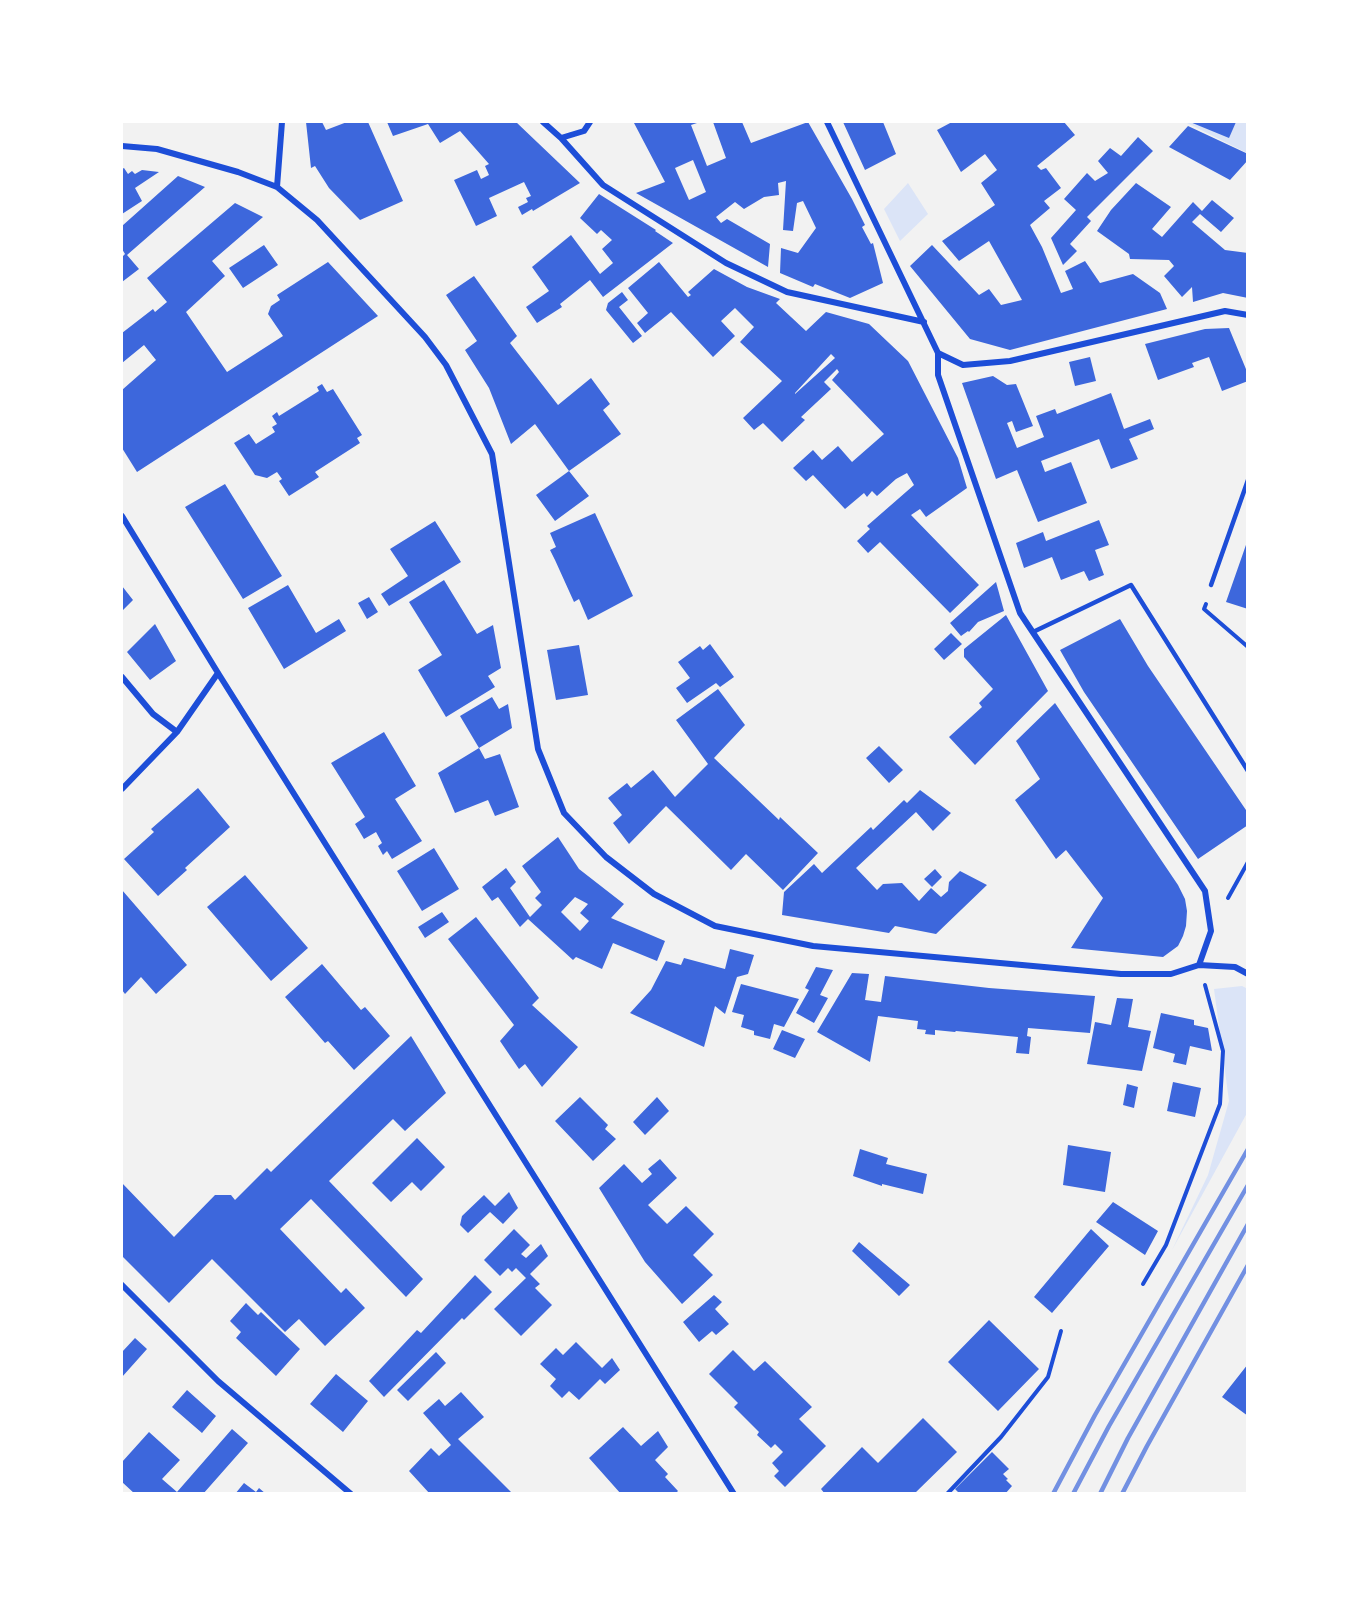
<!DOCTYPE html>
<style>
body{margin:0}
#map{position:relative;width:1369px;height:1615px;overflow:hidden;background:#f2f2f2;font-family:"Exo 2",sans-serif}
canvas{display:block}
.frame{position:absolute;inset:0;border:123px solid #fff;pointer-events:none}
</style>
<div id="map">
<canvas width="1369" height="1615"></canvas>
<div class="frame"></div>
</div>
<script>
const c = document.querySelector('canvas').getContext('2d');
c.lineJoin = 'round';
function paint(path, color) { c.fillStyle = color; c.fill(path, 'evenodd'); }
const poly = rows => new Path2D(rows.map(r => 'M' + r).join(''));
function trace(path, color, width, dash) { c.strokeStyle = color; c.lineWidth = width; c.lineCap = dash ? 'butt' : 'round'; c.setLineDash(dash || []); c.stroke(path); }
paint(poly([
 [1185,122,1247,122,1247,153],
 [908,183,928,214,900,241,884,209],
 [1242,986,1248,989,1247,1113,1172,1250,1208,1175,1229,1101,1214,989]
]), '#dbe4f7');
paint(poly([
 [306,122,322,122,326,130,347,122,368,122,403,201,360,220,329,188,315,166,311,168],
 [387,122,516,122,580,183,533,211,532,209,522,215,518,207,528,202,526,198,531,196,524,182,489,198,497,216,476,226,454,180,477,170,481,179,489,175,485,166,489,164,460,131,440,143,428,124,393,136],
 [636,122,700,122,691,125,707,166,726,158,713,122,742,122,751,143,808,122,852,199,865,225,862,227,871,244,873,243,883,283,850,298,815,284,813,287,780,273,781,248,798,253,816,228,803,201,797,203,793,231,783,230,786,181,778,183,779,195,764,197,744,209,735,202,716,217,721,223,727,219,770,244,768,267,636,193,665,182,634,123],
 [693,160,706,192,689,200,675,168],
 [843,122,883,122,896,154,865,170],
 [952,122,1064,122,1075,135,1037,166,1041,170,1046,168,1061,188,1044,201,1050,208,1030,225,1042,247,1061,293,1073,289,1065,271,1085,261,1100,283,1133,274,1160,293,1167,309,1010,350,970,339,910,266,932,245,979,295,989,289,1001,305,1022,300,989,241,959,261,942,241,995,205,981,183,997,170,985,154,961,172,937,130],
 [1190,122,1236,122,1229,138],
 [1188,126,1248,154,1248,160,1230,180,1169,147],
 [1138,137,1153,151,1087,217,1091,221,1070,244,1077,251,1063,265,1051,238,1076,210,1064,199,1087,173,1095,181,1108,173,1098,161,1110,148,1121,156],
 [124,168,128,174,132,171,135,174,142,170,159,172,135,188,142,201,122,214,122,169],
 [178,176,205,187,127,255,139,269,122,282,122,257,125,254,122,249,122,226],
 [1136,183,1171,207,1152,229,1162,237,1193,202,1202,211,1212,200,1234,218,1221,232,1200,214,1192,222,1225,250,1248,253,1248,298,1223,293,1193,302,1192,287,1182,297,1164,276,1174,266,1169,260,1130,259,1129,254,1097,231,1111,210],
 [599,194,656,230,655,231,673,243,603,297,590,280,560,304,562,307,537,323,526,307,549,291,532,267,571,235,600,274,613,263,602,249,612,240,601,230,597,234,580,218],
 [235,203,263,217,212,261,225,276,186,312,227,372,283,336,268,314,271,306,280,300,277,295,328,262,378,316,137,472,122,448,122,390,156,360,144,345,122,363,122,333,153,309,155,312,167,302,147,278],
 [264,245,278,265,243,288,229,268],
 [659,262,688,297,691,295,688,292,714,269,747,287,780,299,776,303,806,331,826,312,869,324,908,361,958,458,967,488,926,517,920,509,911,515,979,585,950,613,880,542,868,553,857,541,870,529,867,526,914,485,907,473,896,479,877,496,872,491,867,497,864,493,845,509,813,475,806,481,793,468,813,450,822,460,838,446,852,462,884,434,832,380,839,372,837,369,824,382,831,389,801,417,805,420,782,442,763,423,754,430,743,418,782,381,740,342,754,327,735,308,721,321,735,336,713,357,671,312,645,333,637,323,648,313,628,288],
 [831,354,835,358,795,394,795,393],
 [474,276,517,336,510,343,558,405,591,378,610,404,603,410,621,434,569,471,535,424,511,444,489,388,465,350,477,341,446,295],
 [622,292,628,300,619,307,642,336,633,343,606,310,608,303],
 [1229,328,1248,374,1248,381,1222,391,1209,357,1192,363,1194,367,1158,380,1145,344,1205,329],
 [1090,357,1096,381,1075,386,1069,362],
 [993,376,1007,385,1016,384,1033,426,1016,432,1012,421,1007,423,1017,448,1044,437,1036,416,1055,409,1057,414,1111,393,1124,429,1150,419,1154,429,1129,439,1138,459,1111,469,1099,439,1041,461,1045,472,1071,462,1087,503,1038,522,1017,470,996,479,962,383],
 [322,384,327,392,333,389,362,435,357,438,360,443,315,472,319,477,289,496,279,481,282,479,277,472,267,478,255,475,234,443,249,434,256,444,275,432,272,427,277,424,272,416,277,412,279,416,319,391,317,387],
 [569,471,589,496,555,521,536,495],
 [225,484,282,576,243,599,185,507],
 [595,513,633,596,588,620,579,599,574,602,555,560,550,550,556,547,550,533],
 [1099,520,1109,545,1095,550,1104,575,1089,581,1084,571,1061,580,1052,557,1024,568,1016,543,1043,532,1046,541],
 [435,521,461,562,389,606,381,594,408,576,390,549],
 [1247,542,1248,542,1248,609,1226,602],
 [444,580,477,634,493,625,501,668,488,676,495,687,446,717,418,670,442,655,409,602],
 [996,582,1004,611,978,622,969,632,968,631,961,636,950,623],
 [288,585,316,633,339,619,346,631,284,669,248,608],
 [122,586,133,600,122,611],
 [369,597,378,612,367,619,358,603],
 [1006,615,1048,691,975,765,949,737,982,707,979,703,993,689,964,657,964,649],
 [1120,619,1148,666,1248,813,1248,825,1198,859,1084,692,1060,650],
 [155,624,176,661,150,680,127,652],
 [951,633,962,644,944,660,934,649],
 [710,644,734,677,720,687,716,683,687,703,676,688,690,678,678,662,700,646,703,650],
 [579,645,588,695,556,700,547,650],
 [718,689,745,725,714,758,779,820,780,817,818,853,783,890,746,854,731,870,666,806,629,844,613,823,622,815,608,798,627,783,631,788,653,770,675,797,708,764,676,720],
 [492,697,499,709,508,704,512,728,479,748,460,716],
 [1055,703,1178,885,1185,899,1187,911,1186,926,1183,936,1178,946,1163,957,1071,948,1103,898,1066,850,1056,859,1015,800,1040,779,1016,741],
 [384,732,416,786,395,799,422,841,392,859,387,851,383,855,378,846,382,843,376,832,364,839,355,824,365,817,331,763],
 [879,746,903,770,889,783,866,758],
 [479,748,485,759,500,754,519,807,495,816,488,800,455,813,438,773],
 [198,788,230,827,185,868,187,870,158,896,124,859,154,832,151,829],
 [920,790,951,813,933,831,916,812,856,868,877,890,883,884,902,883,919,901,931,888,941,897,948,891,949,882,960,871,987,885,936,934,895,926,889,933,782,915,784,892,814,864,822,873,871,827,873,830,904,800,907,803],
 [558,837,579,869,624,904,611,918,665,941,657,961,613,943,602,969,576,957,573,960,528,919,520,927,498,897,492,901,482,887,506,868,516,882,510,888,530,917,542,905,535,898,541,892,522,866],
 [575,897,588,904,580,913,589,921,580,931,561,912],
 [434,848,459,889,422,911,397,871],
 [935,869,942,877,932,887,924,879],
 [245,875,308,948,271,981,207,907],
 [122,890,187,965,156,994,141,977,125,994,122,990],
 [442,912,449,922,425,938,418,927],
 [476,917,539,998,532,1005,578,1047,542,1087,525,1064,519,1069,500,1041,514,1025,448,939],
 [730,949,754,955,748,974,737,977,725,1014,715,1006,704,1047,630,1013,651,990,666,961,681,965,684,958,725,969],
 [322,964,361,1010,365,1007,390,1036,354,1070,328,1041,325,1043,285,997],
 [816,967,833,970,820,995,828,998,814,1023,796,1013,809,990,805,988],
 [852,973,869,974,865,1000,881,1002,885,976,989,988,1095,996,1090,1033,1028,1028,1027,1036,1031,1037,1029,1054,1016,1053,1018,1037,956,1031,955,1032,935,1030,935,1035,925,1034,926,1030,917,1029,918,1021,878,1016,870,1062,817,1032],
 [741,984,799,999,784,1027,774,1024,770,1039,754,1035,754,1031,741,1027,744,1015,732,1012],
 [1117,998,1133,999,1128,1027,1151,1031,1142,1071,1087,1064,1095,1022,1111,1025],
 [1161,1013,1194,1020,1194,1025,1208,1028,1212,1051,1190,1046,1186,1065,1173,1062,1175,1054,1153,1048],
 [782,1030,805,1039,795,1058,773,1049],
 [411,1036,446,1093,405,1131,393,1119,329,1181,423,1279,406,1297,311,1199,280,1229,341,1293,346,1288,365,1308,325,1346,299,1319,285,1332,212,1259,169,1303,122,1256,122,1183,174,1237,215,1195,231,1195,235,1200,267,1168,271,1172],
 [1173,1082,1201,1088,1195,1117,1167,1111],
 [1127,1084,1138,1087,1134,1108,1123,1105],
 [580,1097,608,1125,605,1129,616,1139,593,1161,555,1121],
 [657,1097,669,1111,645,1135,633,1122],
 [417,1138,445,1167,421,1191,412,1182,391,1202,372,1183],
 [1068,1145,1111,1152,1105,1192,1063,1185],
 [860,1149,888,1158,886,1164,927,1174,923,1194,882,1184,882,1186,853,1176],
 [660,1159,677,1178,648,1205,667,1224,686,1206,714,1234,693,1255,713,1275,682,1304,645,1262,599,1188,624,1164,642,1183,652,1174,648,1169],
 [509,1192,518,1208,503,1224,490,1212,468,1233,460,1225,462,1216,484,1195,495,1206],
 [1113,1202,1158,1231,1145,1255,1096,1222],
 [514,1229,530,1245,521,1254,526,1258,541,1244,548,1256,530,1274,540,1284,535,1288,552,1305,521,1336,494,1309,526,1278,516,1268,512,1272,508,1268,500,1276,484,1260],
 [1091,1229,1109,1246,1052,1313,1034,1297],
 [859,1242,910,1285,899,1296,852,1251],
 [475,1275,492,1292,464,1320,462,1318,384,1397,369,1381,417,1330,421,1333],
 [714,1295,722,1302,715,1309,729,1324,716,1335,712,1331,699,1342,683,1322],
 [246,1303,258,1315,261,1312,300,1349,276,1376,236,1338,241,1332,230,1321],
 [989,1320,1039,1369,998,1411,948,1362],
 [135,1338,147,1349,122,1377,122,1352],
 [576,1342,602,1368,612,1358,620,1370,605,1384,600,1379,579,1400,569,1391,562,1398,550,1386,556,1379,540,1364,556,1348,563,1355],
 [733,1350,754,1371,765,1361,812,1407,799,1419,826,1446,785,1487,774,1476,779,1471,772,1463,783,1452,775,1444,771,1448,757,1435,759,1432,734,1407,738,1403,709,1374],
 [436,1352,446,1363,408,1401,397,1390],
 [1248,1364,1248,1416,1222,1397],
 [336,1374,368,1401,343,1432,310,1404],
 [187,1390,216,1416,202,1433,172,1407],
 [461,1392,484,1417,458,1439,513,1494,430,1494,409,1471,431,1448,439,1456,451,1445,423,1413,439,1399,445,1406],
 [923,1418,957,1452,914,1494,825,1494,821,1489,862,1447,878,1463],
 [623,1427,641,1446,658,1431,668,1447,655,1460,668,1474,665,1477,678,1491,675,1494,621,1494,589,1458],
 [232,1429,248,1443,203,1494,135,1494,122,1482,122,1462,149,1432,180,1460,162,1479,177,1492],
 [992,1452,1009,1469,1003,1474,1008,1479,1006,1480,1012,1486,1005,1494,960,1494,955,1489],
 [244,1483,256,1492,259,1488,266,1494,235,1494]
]), '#3d67dc');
trace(poly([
 [1206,604,1204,609,1248,647],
 [1228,898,1248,862],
 [1143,1284,1166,1245,1220,1104,1223,1051,1205,985],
 [947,1494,1001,1437,1048,1377,1061,1331]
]), '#1d4ed8', 4);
trace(poly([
 [1211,585,1248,480],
 [1033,632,1131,585,1248,771]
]), '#1d4ed8', 4.5);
trace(poly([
 [543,122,561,138,603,185,726,263,787,292,924,322],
 [827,122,938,353,938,375,1020,613,1205,891,1211,931,1199,965],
 [561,138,584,131,590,122],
 [122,146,157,149,238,172,277,187,317,220,425,337,446,365,492,454,538,749,564,813,606,857,654,894,715,926,813,946,1121,974,1171,974,1199,965,1235,967,1248,974],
 [277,187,282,122],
 [938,353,963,365,1010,361,1225,311,1248,315],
 [122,516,218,673,734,1494],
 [122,677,153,714,177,732],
 [122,789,177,732,218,673],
 [122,1285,218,1381,351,1494]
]), '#1d4ed8', 6);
trace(poly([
 [1053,1494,1095,1415,1248,1149],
 [1073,1494,1109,1426,1248,1185],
 [1100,1494,1128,1438,1248,1224],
 [1122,1494,1147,1446,1248,1265]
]), '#7290e2', 4.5);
</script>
